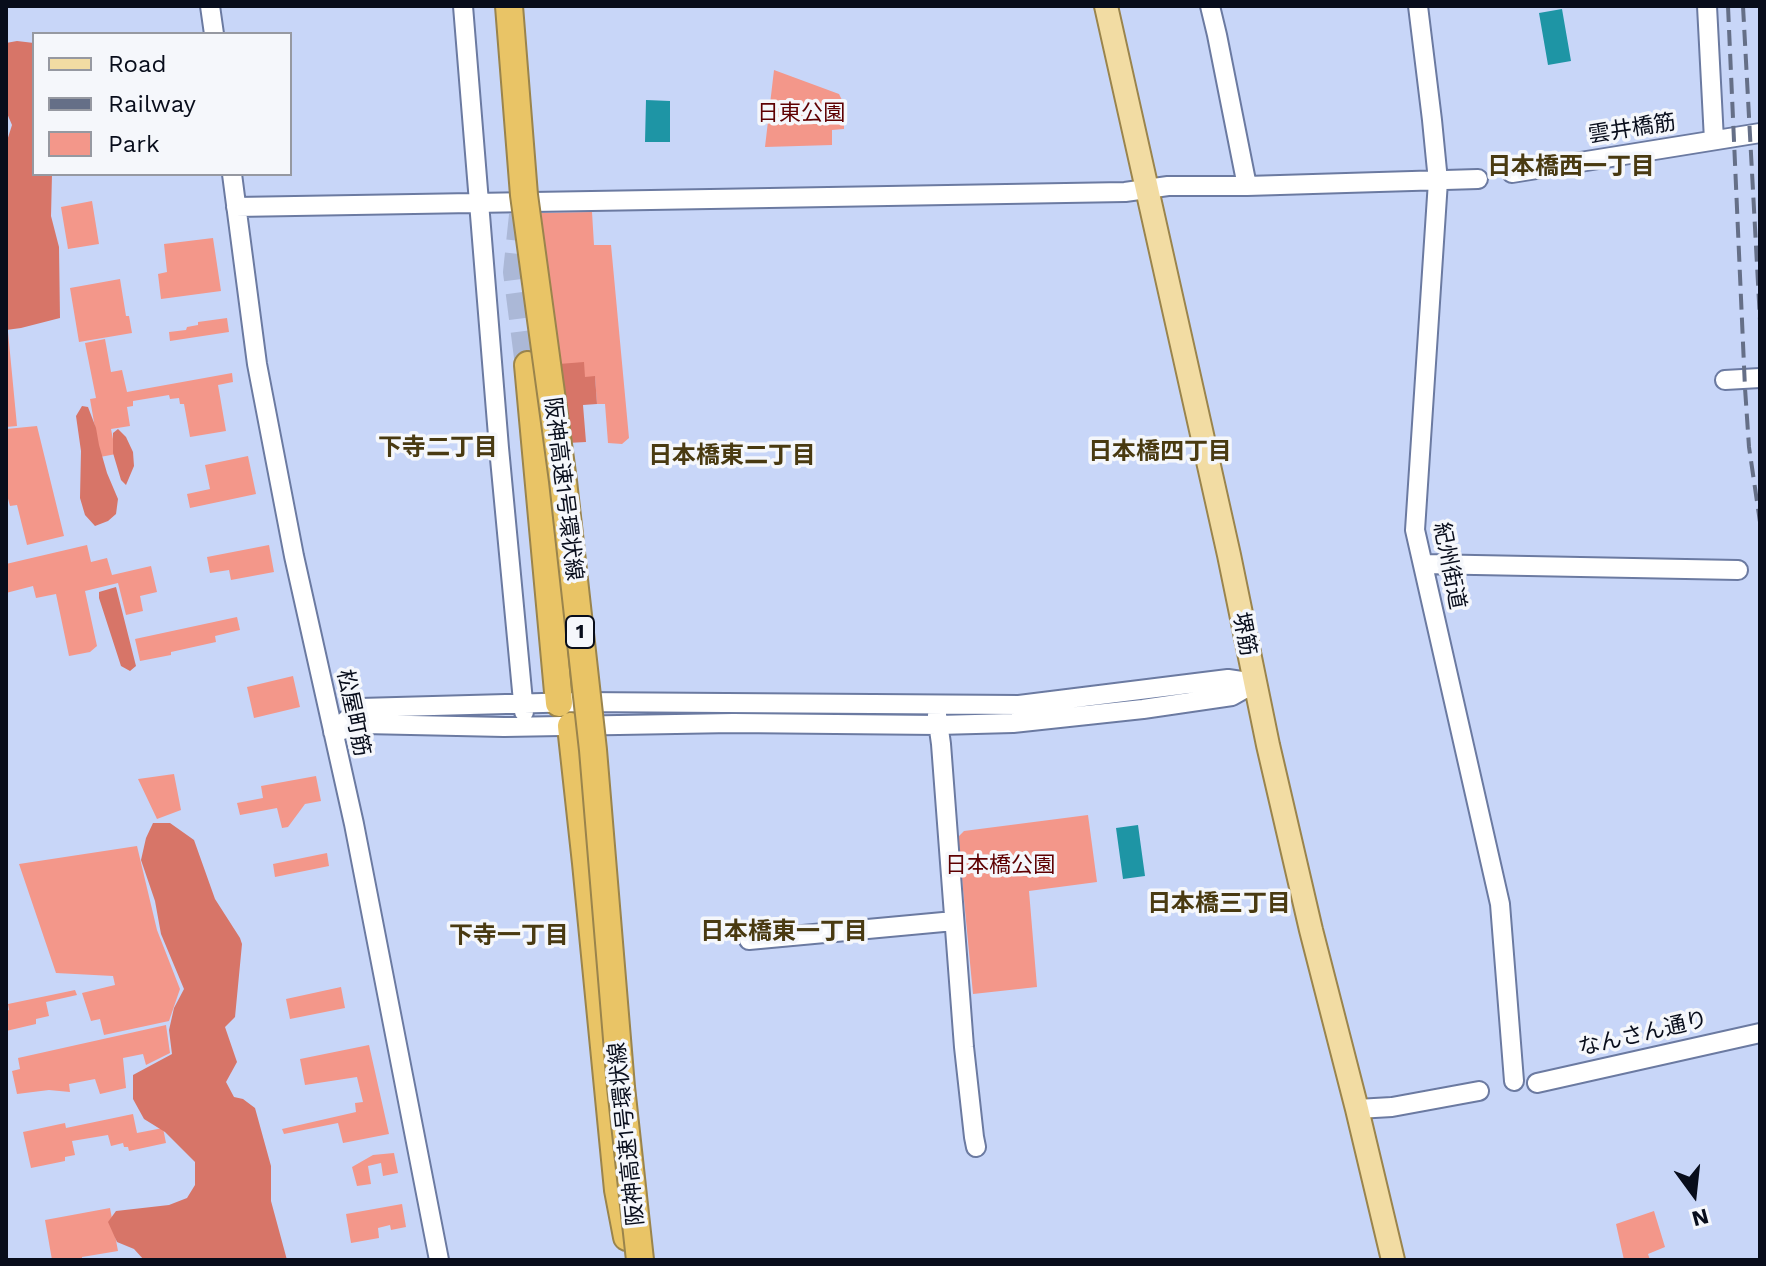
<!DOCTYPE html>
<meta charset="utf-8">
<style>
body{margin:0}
#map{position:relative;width:1766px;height:1266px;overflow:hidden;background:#c8d6f8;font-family:"Work Sans",sans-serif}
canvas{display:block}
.frame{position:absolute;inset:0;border:8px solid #080d1b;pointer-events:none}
.legend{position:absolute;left:32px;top:32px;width:260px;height:144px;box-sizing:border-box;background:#f5f7fb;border:2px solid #9699a1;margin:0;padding:10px 14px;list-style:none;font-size:24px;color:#080d1b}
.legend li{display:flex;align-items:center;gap:16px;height:40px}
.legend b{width:40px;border:2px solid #9699a1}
.north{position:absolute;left:1654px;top:1154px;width:80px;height:80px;-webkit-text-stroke:6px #f5f7fb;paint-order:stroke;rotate:165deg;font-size:22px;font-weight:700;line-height:32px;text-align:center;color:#080d1b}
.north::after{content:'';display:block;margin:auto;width:28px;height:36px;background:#080d1b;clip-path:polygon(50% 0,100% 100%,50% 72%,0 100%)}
</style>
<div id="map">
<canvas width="1766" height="1266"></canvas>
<div class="frame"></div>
<ul class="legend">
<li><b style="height:10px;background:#f2dca3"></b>Road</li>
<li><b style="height:10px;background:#656f87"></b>Railway</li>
<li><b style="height:22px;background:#f3978a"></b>Park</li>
</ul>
<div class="north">N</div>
</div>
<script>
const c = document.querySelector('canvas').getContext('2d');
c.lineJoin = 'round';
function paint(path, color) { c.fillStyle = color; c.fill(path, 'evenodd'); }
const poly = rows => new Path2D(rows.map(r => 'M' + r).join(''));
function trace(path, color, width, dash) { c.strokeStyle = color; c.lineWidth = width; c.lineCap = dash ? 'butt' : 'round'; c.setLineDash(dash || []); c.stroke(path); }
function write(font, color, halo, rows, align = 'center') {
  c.font = font + ' "Work Sans","Noto Sans JP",sans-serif'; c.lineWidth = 7; c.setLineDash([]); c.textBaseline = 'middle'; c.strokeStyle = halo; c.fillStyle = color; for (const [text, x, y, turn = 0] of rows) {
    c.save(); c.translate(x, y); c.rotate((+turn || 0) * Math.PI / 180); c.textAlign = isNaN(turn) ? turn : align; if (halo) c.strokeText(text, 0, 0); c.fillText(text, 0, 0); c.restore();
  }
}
paint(poly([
 [774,70,839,94,844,104,844,129,832,130,832,145,765,147],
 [92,201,99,244,68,249,61,207],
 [592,212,594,245,611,245,629,438,622,444,608,443,605,404,597,404,595,377,585,377,559,364,541,213],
 [213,238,221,291,161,299,158,274,167,272,164,244],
 [120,279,126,316,129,316,132,333,79,342,70,288],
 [227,318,229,332,170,341,169,332,186,330,187,327,198,325,198,322],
 [8,332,17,426,6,427,6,333],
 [105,339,111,372,122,370,127,392,232,373,233,382,218,385,226,431,190,437,184,404,180,404,179,398,170,399,169,395,133,401,133,406,127,407,130,426,111,429,116,454,100,457,90,399,96,398,85,343],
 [37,426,64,536,27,545,17,505,10,506,6,491,6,429],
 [248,456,256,494,190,508,187,494,210,489,205,465],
 [87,545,91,562,107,558,112,575,151,566,157,592,140,596,143,611,126,615,118,583,85,591,97,646,90,652,69,656,56,594,36,598,33,586,6,593,6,564],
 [269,545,274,572,231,580,229,570,210,573,207,557],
 [237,617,240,630,215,636,216,642,171,652,171,655,140,661,135,639],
 [293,676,300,707,254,718,247,687],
 [174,774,181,810,157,819,138,779],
 [316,776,321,801,305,804,288,827,282,828,277,808,240,815,237,803,263,798,261,786],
 [1088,815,1097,882,1029,891,1037,987,973,994,958,837,964,831],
 [137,846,157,930,180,989,169,1021,104,1035,100,1019,91,1021,82,993,115,985,113,976,56,973,19,864],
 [327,853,329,866,275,877,273,864],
 [341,987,345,1008,290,1019,286,999],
 [75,990,77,995,46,1002,49,1016,36,1019,36,1024,6,1031,6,1011,9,1010,8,1004],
 [166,1025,170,1053,146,1065,143,1054,123,1058,126,1088,100,1094,95,1079,69,1084,70,1092,49,1090,17,1094,12,1071,20,1069,18,1058],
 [369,1045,389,1134,343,1143,338,1123,284,1134,282,1129,356,1112,355,1103,363,1102,357,1077,305,1085,300,1059],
 [133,1114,137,1133,163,1128,166,1143,129,1151,128,1147,124,1147,123,1143,111,1146,108,1135,72,1141,75,1155,65,1157,65,1161,31,1168,23,1132,65,1123,66,1128],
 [394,1153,398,1173,383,1176,381,1163,368,1166,371,1184,357,1186,352,1167,373,1155],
 [402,1204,406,1227,391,1230,390,1225,378,1228,379,1238,351,1243,346,1214],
 [110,1208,118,1251,82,1257,82,1260,52,1260,45,1220],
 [1654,1211,1665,1247,1648,1254,1650,1260,1624,1260,1616,1224]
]), '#f3978a');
paint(poly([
 [17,41,34,43,34,174,52,174,51,216,59,247,60,318,21,328,6,330,6,144,12,125,6,111,6,43],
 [584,362,585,377,595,376,597,404,583,405,586,442,567,443,559,364],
 [82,406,88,407,96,428,99,445,107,473,118,499,116,514,108,521,95,526,85,515,80,498,81,451,76,416],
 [118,429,126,437,133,452,134,466,126,485,121,480,113,453,113,433],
 [116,587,136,666,130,671,121,666,99,598,99,592],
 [153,823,170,823,194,840,215,899,240,938,242,944,235,1017,225,1027,237,1062,226,1082,234,1097,243,1099,255,1108,271,1166,271,1201,287,1260,144,1260,134,1249,117,1242,108,1222,116,1211,169,1205,187,1198,195,1185,195,1162,165,1132,144,1119,133,1099,133,1075,172,1054,169,1030,174,1008,184,989,161,934,155,901,141,860,146,838]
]), '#d77568');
paint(poly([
 [1562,9,1571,61,1548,65,1539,13],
 [646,100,670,101,670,142,645,142],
 [1138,825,1145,876,1123,879,1116,828]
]), '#1e95a5');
trace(poly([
 [522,215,516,272,528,365]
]), '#abb8d7', 26, [26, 13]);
const minor = poly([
 [210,6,214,34],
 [463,6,499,448,524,712],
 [1210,6,1217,35,1247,186],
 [1418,6,1432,120,1438,181,1415,530,1500,904,1514,1081],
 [1707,6,1714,140],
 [1512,173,1760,133],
 [232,174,257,364,294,556,354,824,439,1260],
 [236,207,1125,192,1168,186,1247,186,1478,179],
 [1725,380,1760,378],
 [1423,564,1738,570],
 [937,715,941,744,964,1047,974,1137,976,1147],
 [333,732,360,708,579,702,1019,705,1228,679,1255,683],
 [335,732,364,724,504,727,733,723,938,725,1013,723,1143,709,1232,696,1255,683],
 [749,940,954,921],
 [1537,1083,1760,1033],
 [1357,1109,1392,1107,1479,1091]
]);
const major = poly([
 [1106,6,1229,555,1268,745,1311,930,1357,1109,1393,1260]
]);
const highway = poly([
 [528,365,559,703],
 [571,726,586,863,618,1190,627,1237]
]);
trace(minor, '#6b7aa1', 22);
trace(major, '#9a844c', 26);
trace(highway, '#9a844c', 30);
trace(minor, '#fff', 18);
trace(major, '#f2dca3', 22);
trace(highway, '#e9c466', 26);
trace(poly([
 [1728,6,1745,388,1749,447,1760,522],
 [1743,6,1760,320]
]), '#656f87', 4, [16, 8]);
const highwayBridge = poly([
 [509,6,524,195,563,481,593,750,621,1087,640,1260]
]);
trace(highwayBridge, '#9a844c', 30, []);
trace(highwayBridge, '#e9c466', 26);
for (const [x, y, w] of [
 [580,632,28]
]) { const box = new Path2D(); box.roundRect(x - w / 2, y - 16, w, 32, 6); c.fillStyle = '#f5f7fb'; c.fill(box); trace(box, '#080d1b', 2); }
write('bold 20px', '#080d1b', null, [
 ["1",580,632]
]);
write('22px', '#5e0002', '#f5f7fb', [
 ["日東公園",801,114],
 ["日本橋公園",1000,866]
]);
write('22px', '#080d1b', '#f5f7fb', [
 ["雲井橋筋",1632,129,-9],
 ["阪神高速1号環状線",563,489,83],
 ["紀州街道",1449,566,79],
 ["堺筋",1244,634,79],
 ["松屋町筋",353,713,78],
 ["なんさん通り",1643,1034,-13],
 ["阪神高速1号環状線",627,1134,-96]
]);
write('bold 24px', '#493a11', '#f5f7fb', [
 ["日本橋西一丁目",1571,167],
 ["下寺二丁目",438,448],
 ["日本橋四丁目",1160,452],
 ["日本橋東二丁目",732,456],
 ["日本橋三丁目",1219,904],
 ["日本橋東一丁目",784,932],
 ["下寺一丁目",509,936]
]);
</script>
